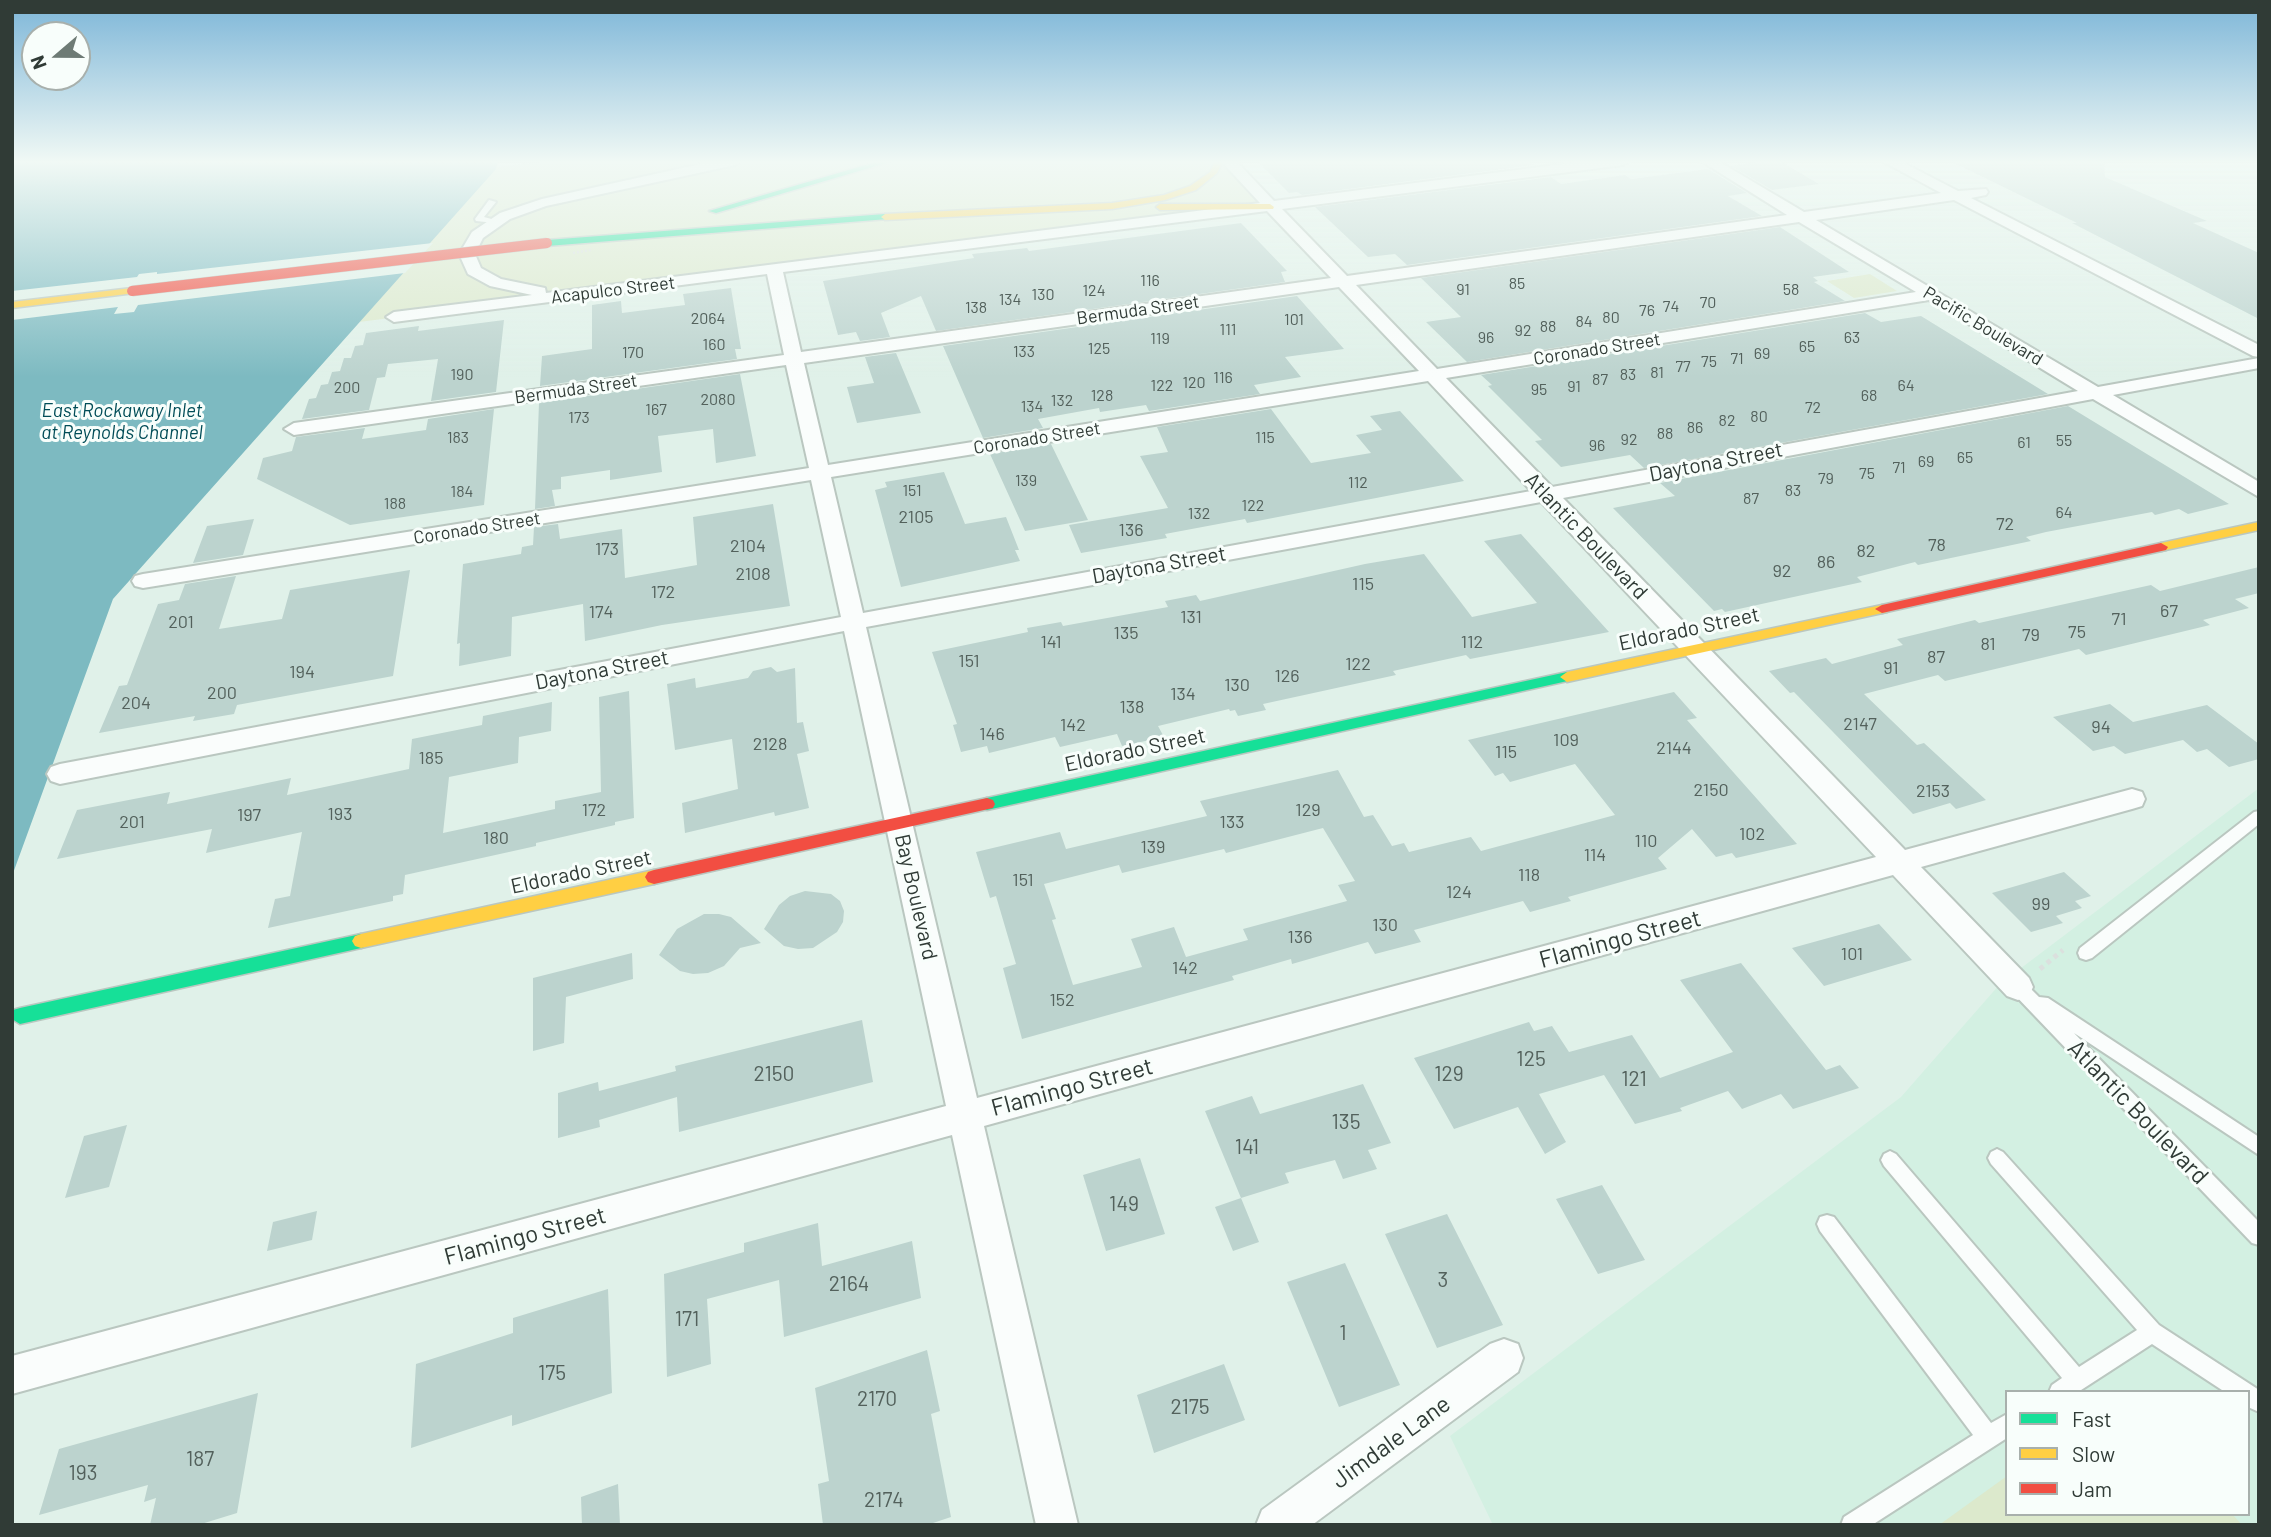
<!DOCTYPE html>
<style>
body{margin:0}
#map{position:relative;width:2271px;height:1537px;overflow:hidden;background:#e0f1e9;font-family:Barlow,sans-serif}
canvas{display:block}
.frame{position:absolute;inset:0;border:14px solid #303b36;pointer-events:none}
.legend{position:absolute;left:2005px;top:1390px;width:245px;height:126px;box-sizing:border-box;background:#f8fefb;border:2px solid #a8b0ac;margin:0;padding:9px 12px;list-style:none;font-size:21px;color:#303b36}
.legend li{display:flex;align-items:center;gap:14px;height:35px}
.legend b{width:35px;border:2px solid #a8b0ac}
.north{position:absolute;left:21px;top:21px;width:70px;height:70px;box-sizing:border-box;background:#f8fefb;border:2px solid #a8b0ac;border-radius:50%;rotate:250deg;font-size:19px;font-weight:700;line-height:28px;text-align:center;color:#303b36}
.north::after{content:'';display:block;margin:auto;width:24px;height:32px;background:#6e7b75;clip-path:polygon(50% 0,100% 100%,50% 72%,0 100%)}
</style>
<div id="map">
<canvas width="2271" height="1537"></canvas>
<div class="frame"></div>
<ul class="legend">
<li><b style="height:9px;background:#16e098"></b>Fast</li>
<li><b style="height:9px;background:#ffcf43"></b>Slow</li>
<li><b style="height:9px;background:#f24e42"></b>Jam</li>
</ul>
<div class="north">N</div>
</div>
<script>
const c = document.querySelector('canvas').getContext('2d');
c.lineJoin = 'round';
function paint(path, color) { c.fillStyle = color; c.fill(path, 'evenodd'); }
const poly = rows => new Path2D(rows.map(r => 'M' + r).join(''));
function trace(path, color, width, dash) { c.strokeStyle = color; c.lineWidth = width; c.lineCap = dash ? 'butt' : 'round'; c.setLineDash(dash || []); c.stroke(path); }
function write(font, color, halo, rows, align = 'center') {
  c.font = font + ' Barlow,sans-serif'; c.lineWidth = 6; c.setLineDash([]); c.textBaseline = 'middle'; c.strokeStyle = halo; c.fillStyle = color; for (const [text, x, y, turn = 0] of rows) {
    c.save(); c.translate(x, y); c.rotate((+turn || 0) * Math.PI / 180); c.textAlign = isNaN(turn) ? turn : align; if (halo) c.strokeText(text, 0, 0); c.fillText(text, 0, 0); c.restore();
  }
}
paint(poly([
 [2259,788,2259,1525,1493,1525,1450,1436,1901,1097,2000,984],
 [2007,1392,2248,1392,2248,1514,2007,1514]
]), '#d3f0e2');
paint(poly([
 [549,161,1228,161,1270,207,359,322,496,167],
 [1870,274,1897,291,1854,298,1827,281],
 [2007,1476,2007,1514,2232,1514,2242,1525,1939,1525]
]), '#dce9cc');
paint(poly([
 [12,161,498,161,496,169,113,599,12,876]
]), '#7dbac1');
paint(poly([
 [433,243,405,273,138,305,134,312,114,314,118,307,12,320,12,291,137,277,139,274,157,272,157,274]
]), '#e0f1e9');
paint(poly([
 [1257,161,1528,161,1534,165,1302,195,1297,192,1289,193],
 [1764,161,1780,161,1819,184,1772,190,1731,166],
 [1950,161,2104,161,2105,177,2207,221,2193,223,2259,253,2259,319,2072,223,2077,223],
 [1708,169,1747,193,1728,196,1762,216,1407,265,1395,254,1368,257,1315,207,1551,177,1561,184,1625,175,1631,179],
 [1241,223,1287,271,1281,272,1285,282,936,331,921,296,881,313,890,337,860,341,856,332,838,335,823,281,974,258,972,254,1027,248,1029,251],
 [1780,227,1849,272,1813,277,1818,281,1814,282,1845,301,1467,362,1426,322,1461,317,1421,278],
 [731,288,741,349,735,349,737,359,540,386,542,356,592,349,592,305,621,301,622,313,685,305,683,294],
 [1297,296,1344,349,1285,357,1301,377,1254,385,1260,394,1149,411,1146,405,1100,412,1099,408,1038,419,1043,428,983,438,943,346],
 [1865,313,1881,322,1921,316,2048,394,1644,468,1630,455,1561,467,1535,441,1542,440,1488,386,1492,385,1481,375],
 [504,320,496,392,431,401,438,359,388,364,385,377,377,378,369,410,302,419,309,399,316,398,321,385,328,384,332,372,340,371,344,358,351,358,355,346,363,345,366,333,419,326,418,331],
 [896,353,921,413,857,423,847,387,874,383,865,357],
 [740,374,756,456,716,463,713,429,658,436,662,472,610,480,610,470,561,477,561,489,552,490,555,506,535,509,539,403],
 [2068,406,2229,504,2188,514,2179,509,2155,515,2152,512,2046,532,2026,537,2031,541,1918,565,1915,562,1857,577,1862,582,1725,612,1722,609,1714,611,1613,508,1675,496,1660,483],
 [494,409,484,505,350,525,257,479,263,458,292,451,296,437,365,428,362,439,426,430,428,419],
 [1271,409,1311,463,1371,453,1356,435,1382,430,1370,416,1400,411,1464,481,1247,523,1245,519,1165,534,1167,538,1081,553,1069,525,1168,508,1140,456,1168,452,1157,427],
 [1051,444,1088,520,1025,531,990,454],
 [944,472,965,524,1006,517,1019,550,1015,550,1020,561,901,587,875,490,887,487,885,482],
 [773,504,790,606,662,625,585,641,583,604,512,617,511,656,459,666,460,643,457,644,463,564,521,554,522,547,533,545,534,527,558,524,560,539,622,529,625,578,697,565,693,517],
 [254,519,243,555,193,563,207,526],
 [1521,534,1609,632,1470,659,1466,655,1393,671,1396,675,1263,704,1266,710,1238,716,1235,710,1230,711,1229,709,1158,726,1164,737,1122,746,1117,734,1060,747,1055,737,989,753,987,746,961,752,953,725,957,724,932,652,1028,632,1027,628,1061,622,1063,626,1168,607,1165,601,1196,595,1200,601,1365,564,1424,554,1472,617,1537,603,1484,541],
 [2259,567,2259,593,2235,599,2249,608,2203,620,2210,625,2086,655,2079,649,1945,681,1938,675,1864,694,1917,745,1924,743,1986,800,1956,809,1950,803,1913,814,1794,692,1790,693,1769,671,1826,658,1832,664,1903,645,1897,639,1975,620,1979,623,2151,585,2160,591],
 [410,570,393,676,237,705,234,714,193,721,195,716,99,733,119,686,127,685,158,604,179,600,185,584,236,576,219,629,282,619,290,590],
 [771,667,777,672,795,668,797,723,803,722,809,751,797,754,809,808,775,816,774,812,685,833,682,803,738,789,732,739,675,750,667,684,695,678,696,688,748,678,753,671],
 [629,691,634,818,615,822,615,825,536,843,536,846,405,875,403,894,393,896,393,901,268,928,275,899,290,896,302,832,206,853,212,829,57,859,77,810,170,792,167,804,291,778,287,795,409,769,412,739,482,725,483,716,552,702,551,731,519,737,518,763,449,777,443,833,555,809,555,801,601,792,599,697],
 [1674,692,1697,718,1687,720,1797,844,1736,858,1732,853,1716,857,1692,829,1658,858,1667,869,1568,897,1571,901,1530,912,1523,901,1414,930,1421,942,1375,954,1368,942,1292,964,1291,959,1232,976,1234,980,1022,1039,1003,968,1016,964,996,896,990,898,976,852,1060,832,1066,849,1207,816,1200,801,1338,770,1364,817,1373,815,1392,846,1404,843,1409,852,1471,837,1481,851,1615,815,1575,764,1510,782,1503,773,1495,776,1468,740],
 [1323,828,1355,881,1338,885,1347,901,1243,929,1248,940,1186,957,1174,927,1131,939,1142,967,1073,985,1052,920,1056,919,1044,884,1119,865,1122,873,1224,849,1226,853],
 [2110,704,2133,722,2207,705,2259,744,2259,759,2229,767,2207,749,2197,752,2183,740,2125,754,2114,746,2093,751,2053,717],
 [2064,872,2091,896,2075,901,2082,908,2056,916,2063,923,2031,932,1992,893],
 [805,891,831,894,840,901,844,911,843,922,837,932,813,948,798,949,784,946,764,929,779,905,790,896],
 [704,914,719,914,731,917,761,943,740,948,724,966,708,973,693,974,680,971,659,955,677,929],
 [1879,924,1912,960,1824,986,1792,948],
 [632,953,633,979,566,997,564,1043,533,1051,533,978],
 [1741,963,1826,1070,1840,1065,1859,1088,1793,1109,1781,1094,1742,1109,1728,1091,1680,1108,1682,1111,1635,1124,1604,1075,1539,1094,1566,1142,1545,1154,1518,1107,1454,1129,1414,1058,1529,1022,1534,1031,1552,1026,1569,1052,1632,1035,1660,1078,1733,1052,1680,980],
 [862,1020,873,1082,679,1132,677,1097,599,1120,600,1127,558,1138,558,1093,598,1082,599,1091,676,1071,675,1066],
 [1363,1084,1391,1143,1368,1150,1377,1169,1343,1179,1335,1160,1285,1173,1289,1183,1241,1198,1205,1111,1252,1096,1260,1114],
 [127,1125,109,1187,65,1198,84,1136],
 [1140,1158,1165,1234,1106,1251,1083,1175],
 [1602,1185,1645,1260,1598,1274,1556,1199],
 [1241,1198,1259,1242,1233,1251,1215,1207],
 [317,1211,312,1240,267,1251,273,1222],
 [1447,1214,1503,1325,1437,1348,1385,1234],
 [818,1223,822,1266,912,1241,921,1298,784,1337,779,1280,707,1299,711,1364,667,1377,664,1274,744,1252,744,1243],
 [1345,1263,1400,1385,1339,1407,1287,1282],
 [608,1289,612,1393,512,1426,512,1415,411,1448,416,1364,513,1333,513,1318],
 [927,1350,940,1411,931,1414,951,1517,927,1525,823,1525,818,1484,829,1481,815,1388],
 [1224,1364,1245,1420,1154,1453,1137,1395],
 [258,1393,237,1513,198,1525,150,1525,156,1498,144,1502,148,1485,39,1515,59,1449],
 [618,1484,620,1525,582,1525,581,1497]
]), '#bcd3ce');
const lane = poly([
 [489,200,496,202,484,217,499,221,495,223,476,221,475,219,489,200],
 [2259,811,2259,824,2092,958,2086,960,2080,958,2078,953,2080,948,2254,812,2259,811],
 [2018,980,2024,982,2039,997,2048,998,2259,1137,2259,1155,2074,1033,2259,1222,2259,1245,2252,1243,2012,992,2010,987,2012,982,2018,980],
 [1997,1149,2003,1152,2159,1325,2259,1390,2259,1412,2248,1407,2248,1392,2225,1392,2152,1344,2078,1392,2049,1392,2052,1385,2062,1378,1884,1166,1881,1160,1884,1154,1890,1151,1896,1154,2079,1367,2137,1330,1991,1164,1988,1158,1991,1152,1997,1149],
 [1827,1215,1834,1217,1991,1423,2007,1414,2007,1438,1872,1525,1841,1525,1844,1517,1973,1435,1820,1231,1817,1224,1820,1217,1827,1215]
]);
const street = poly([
 [714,161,742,161,735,165,546,206,510,219,483,238,475,254,481,268,501,279,545,288,546,293,1260,203,1221,161,1236,161,1274,201,1587,161,1630,161,1623,165,1282,209,1347,276,1787,215,1701,161,1718,161,1804,212,1941,193,1882,161,1900,161,1958,191,1986,189,1988,192,1986,195,1971,198,2259,345,2259,357,2253,356,1954,200,1816,220,2098,387,2259,358,2259,368,2113,395,2259,482,2259,497,2093,399,1563,498,1905,850,2132,789,2142,792,2145,799,2142,806,2132,809,1921,867,2029,978,2033,987,2029,996,2018,1000,2007,996,1893,875,984,1126,1078,1525,1036,1525,952,1135,12,1394,12,1356,946,1106,844,631,60,784,51,781,47,774,51,767,60,764,841,617,811,480,143,588,135,586,132,581,135,576,143,574,809,468,786,365,294,435,284,429,294,423,784,355,767,274,394,322,386,317,394,312,532,295,490,286,468,274,459,254,472,232,500,213,542,199,714,161],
 [1267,211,1331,278,801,352,783,272,1267,211],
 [1799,222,1916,292,1437,369,1356,285,1799,222],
 [1339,287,1419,371,828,465,804,363,1339,287],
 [1929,300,2078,391,1552,487,1446,378,1929,300],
 [1428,381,1531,491,863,613,831,477,1428,381],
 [1541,502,1876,857,977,1098,866,627,1541,502],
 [1504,1339,1518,1344,1523,1358,1518,1372,1312,1525,1256,1525,1262,1510,1490,1344,1504,1339]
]);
const fast = poly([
 [879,161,893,161,716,213,709,211,879,161],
 [885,214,889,217,888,219,547,246,542,243,547,240,885,214],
 [1567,672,1574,677,1572,680,987,810,981,808,979,804,981,800,987,798,1567,672],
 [361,934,367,936,370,941,367,946,361,948,20,1024,12,1019,13,1010,20,1008,361,934]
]);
const slow = poly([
 [1215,161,1223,161,1217,173,1196,190,1165,200,1112,209,885,220,881,217,885,214,1112,203,1164,195,1190,186,1210,172,1215,161],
 [1270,204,1274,207,1273,209,1160,210,1156,207,1160,204,1270,204],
 [132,288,135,289,135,293,12,308,12,302,132,288],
 [2259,522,2259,530,2161,551,2154,547,2161,543,2259,522],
 [1882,605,1887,606,1889,609,1887,612,1567,682,1560,677,1567,672,1882,605],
 [654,870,660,872,663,877,660,882,654,884,361,948,355,946,352,941,355,936,361,934,654,870]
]);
const jam = poly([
 [2161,543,2168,547,2166,550,1882,613,1875,609,1882,605,2161,543],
 [987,798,993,800,995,804,993,808,654,884,648,882,645,877,648,872,654,870,987,798]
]);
trace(lane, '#bac7c0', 4);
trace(street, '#bac7c0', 4);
trace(fast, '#bac7c0', 3);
trace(slow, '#bac7c0', 3);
trace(jam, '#bac7c0', 3);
trace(poly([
 [2040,969,2063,950]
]), '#dbe0de', 5, [4.5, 4.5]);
paint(lane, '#fafdfc');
paint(street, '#fafdfc');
paint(fast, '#16e098');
paint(slow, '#ffcf43');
paint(jam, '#f24e42');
const jamBridge = poly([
 [132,291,547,243]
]);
trace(jamBridge, '#bac7c0', 11, []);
trace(poly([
 [573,253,591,250]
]), '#dbe0de', 2.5, [2, 2]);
trace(jamBridge, '#f24e42', 10);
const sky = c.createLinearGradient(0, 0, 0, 377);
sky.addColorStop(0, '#7db6d8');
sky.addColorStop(0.43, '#f1f9f5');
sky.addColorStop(1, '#f1f9f500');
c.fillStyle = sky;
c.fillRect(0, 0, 2271, 377);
write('16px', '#53615c', null, [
 ["116",1150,281],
 ["85",1517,284],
 ["91",1463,290],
 ["58",1791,290],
 ["124",1094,291],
 ["130",1043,295],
 ["134",1010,300],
 ["70",1708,303],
 ["74",1671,307],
 ["138",976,308],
 ["76",1647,311],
 ["80",1611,318],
 ["2064",708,319],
 ["101",1294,320],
 ["84",1584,322],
 ["88",1548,327],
 ["111",1228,330],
 ["92",1523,331],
 ["96",1486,338],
 ["63",1852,338],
 ["119",1160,339],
 ["160",714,345],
 ["65",1807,347],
 ["125",1099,349],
 ["133",1024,352],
 ["170",633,353],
 ["69",1762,354],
 ["71",1737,359],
 ["75",1709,362],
 ["77",1683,367],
 ["81",1657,373],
 ["190",462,375],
 ["83",1628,375],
 ["116",1223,378],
 ["87",1600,380],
 ["120",1194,383],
 ["122",1162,386],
 ["64",1906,386],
 ["91",1574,387],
 ["200",347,388],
 ["95",1539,390],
 ["128",1102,396],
 ["68",1869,396],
 ["2080",718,400],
 ["132",1062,401],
 ["134",1032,407],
 ["72",1813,408],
 ["167",656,410],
 ["80",1759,417],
 ["173",579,418],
 ["82",1727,421],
 ["86",1695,428],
 ["88",1665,434],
 ["183",458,438],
 ["115",1265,438],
 ["92",1629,440],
 ["55",2064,441],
 ["61",2024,443],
 ["96",1597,446],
 ["65",1965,458],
 ["69",1926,462],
 ["71",1899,468],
 ["75",1867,474],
 ["79",1826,479],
 ["139",1026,481],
 ["112",1358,483],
 ["151",912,491],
 ["83",1793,491],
 ["184",462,492],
 ["87",1751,499],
 ["188",395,504],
 ["122",1253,506],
 ["64",2064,513],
 ["132",1199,514]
]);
write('18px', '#303b36', '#f8fefb', [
 ["Acapulco Street",613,290,-7],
 ["Bermuda Street",1138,310,-8],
 ["Pacific Boulevard",1983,326,31],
 ["Coronado Street",1597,349,-9],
 ["Bermuda Street",576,389,-8],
 ["Coronado Street",1037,438,-9],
 ["Coronado Street",477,528,-9]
]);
write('18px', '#53615c', null, [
 ["2105",916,517],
 ["72",2005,524],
 ["136",1131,530],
 ["78",1937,545],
 ["2104",748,546],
 ["173",607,549],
 ["82",1866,551],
 ["86",1826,562],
 ["92",1782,571],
 ["2108",753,574],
 ["115",1363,584],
 ["172",663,592],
 ["67",2169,611],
 ["174",601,612],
 ["131",1191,617],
 ["71",2119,619],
 ["201",181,622],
 ["75",2077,632],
 ["135",1126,633],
 ["79",2031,635],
 ["141",1051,642],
 ["112",1472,642],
 ["81",1988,644],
 ["87",1936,657],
 ["151",969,661],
 ["122",1358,664],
 ["91",1891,668],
 ["194",302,672],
 ["126",1287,676],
 ["130",1237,685],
 ["200",222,693],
 ["134",1183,694],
 ["204",136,703],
 ["138",1132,707],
 ["2147",1860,724],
 ["142",1073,725],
 ["94",2101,727],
 ["146",992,734],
 ["109",1566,740],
 ["2128",770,744],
 ["2144",1674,748],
 ["115",1506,752],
 ["185",431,758],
 ["2150",1711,790],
 ["2153",1933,791],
 ["172",594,810],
 ["129",1308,810],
 ["193",340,814],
 ["197",249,815],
 ["201",132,822],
 ["133",1232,822],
 ["102",1752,834],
 ["180",496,838],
 ["110",1646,841],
 ["139",1153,847],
 ["114",1595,855],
 ["118",1529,875],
 ["151",1023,880],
 ["124",1459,892],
 ["99",2041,904],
 ["130",1385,925],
 ["136",1300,937],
 ["101",1852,954],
 ["142",1185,968],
 ["152",1062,1000]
]);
write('italic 19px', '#004c57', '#f8fefb', [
 ["East Rockaway Inlet",122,411],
 ["at Reynolds Channel",122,433]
]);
write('21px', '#303b36', '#f8fefb', [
 ["Daytona Street",1716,462,-11],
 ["Atlantic Boulevard",1586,536,46],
 ["Daytona Street",1159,565,-10],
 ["Eldorado Street",1689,629,-12],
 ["Daytona Street",602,670,-11],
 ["Eldorado Street",1135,750,-12],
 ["Eldorado Street",581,872,-12],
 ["Bay Boulevard",916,897,77]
]);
write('21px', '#53615c', null, [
 ["125",1531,1059],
 ["2150",774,1074],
 ["129",1449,1074],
 ["121",1634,1079],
 ["135",1346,1122],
 ["141",1247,1147],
 ["149",1124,1204],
 ["3",1443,1280],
 ["2164",849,1284],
 ["171",687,1319],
 ["1",1343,1333],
 ["175",552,1373],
 ["2170",877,1399],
 ["2175",1190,1407],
 ["187",200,1459],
 ["193",83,1473],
 ["2174",884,1500]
]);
write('24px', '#303b36', '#f8fefb', [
 ["Flamingo Street",1620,939,-15],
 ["Flamingo Street",1072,1087,-15],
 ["Atlantic Boulevard",2138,1112,46],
 ["Flamingo Street",525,1236,-15],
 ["Jimdale Lane",1391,1442,-36]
]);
</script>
